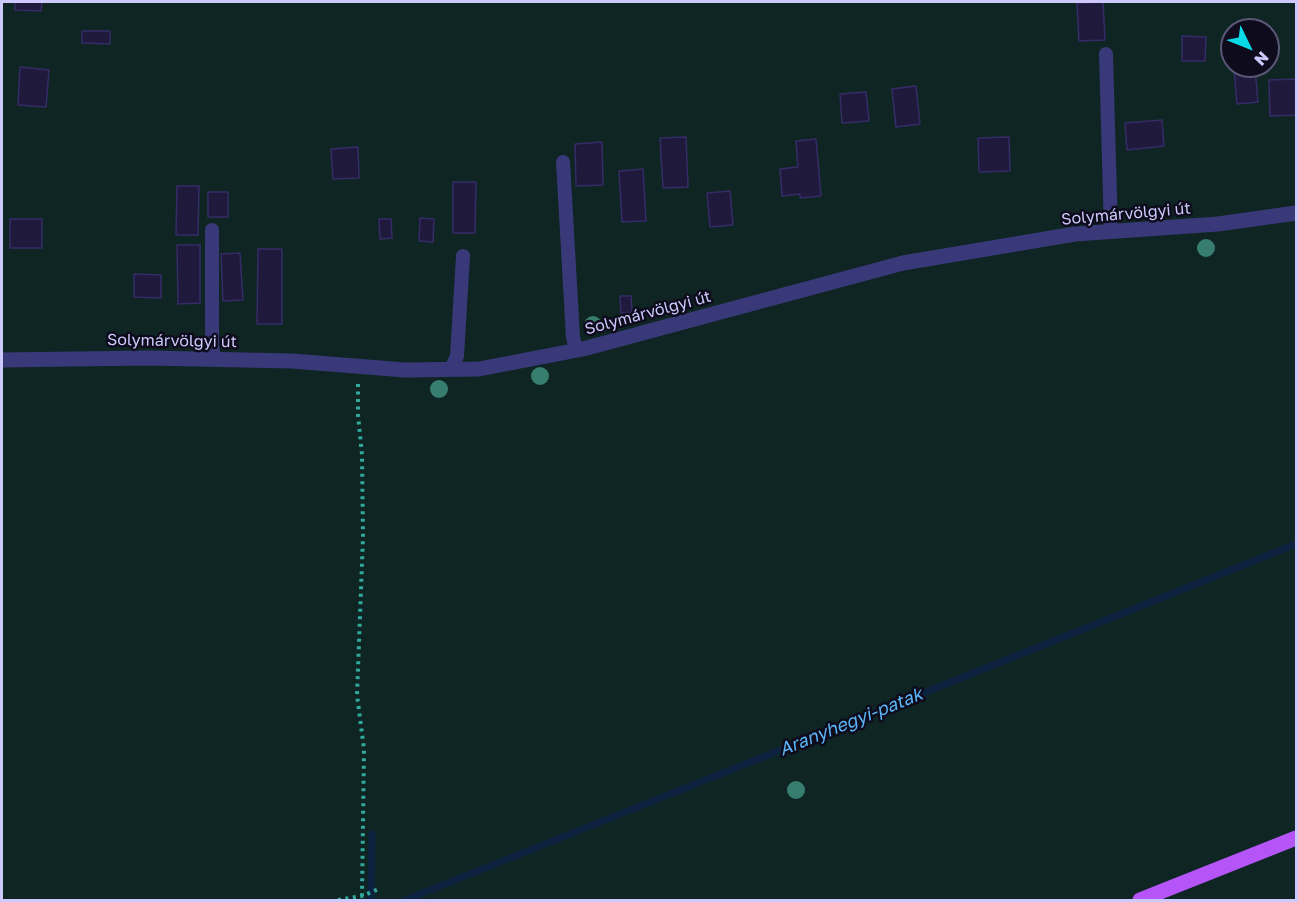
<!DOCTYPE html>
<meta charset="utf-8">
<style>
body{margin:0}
#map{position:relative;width:1298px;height:902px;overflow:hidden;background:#0e0c1c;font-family:"Golos Text",sans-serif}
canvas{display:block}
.frame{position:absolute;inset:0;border:3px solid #cdc9fd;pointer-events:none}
.north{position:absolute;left:1220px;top:18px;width:60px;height:60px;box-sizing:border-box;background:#0e0c1c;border:2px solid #5a5876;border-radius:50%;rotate:133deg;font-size:16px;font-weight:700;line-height:24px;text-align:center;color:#cdc9fd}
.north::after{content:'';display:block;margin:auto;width:21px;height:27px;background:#09dae8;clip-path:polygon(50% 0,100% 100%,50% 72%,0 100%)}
</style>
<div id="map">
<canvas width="1298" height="902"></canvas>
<div class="frame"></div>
<div class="north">N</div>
</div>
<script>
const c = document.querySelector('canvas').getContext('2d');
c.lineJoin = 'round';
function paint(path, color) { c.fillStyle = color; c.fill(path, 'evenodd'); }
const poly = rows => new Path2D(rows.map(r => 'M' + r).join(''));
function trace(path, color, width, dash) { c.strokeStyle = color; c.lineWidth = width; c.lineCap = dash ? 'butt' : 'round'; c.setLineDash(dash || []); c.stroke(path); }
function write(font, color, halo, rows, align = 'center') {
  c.font = font + ' "Golos Text",sans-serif'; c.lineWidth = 5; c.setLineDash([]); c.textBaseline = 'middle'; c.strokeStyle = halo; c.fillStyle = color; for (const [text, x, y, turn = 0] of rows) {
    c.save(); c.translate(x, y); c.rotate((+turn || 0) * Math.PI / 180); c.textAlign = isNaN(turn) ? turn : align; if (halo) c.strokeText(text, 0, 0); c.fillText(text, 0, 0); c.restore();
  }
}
paint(poly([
 [2,2,1296,2,1296,900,2,900],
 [1232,30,1268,30,1268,66,1232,66]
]), '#0f2524');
trace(poly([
 [371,900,372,834],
 [405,900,1296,544]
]), '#0d223f', 7);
const building = poly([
 [15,2,42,2,41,11,15,10,15,2],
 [1103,2,1105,40,1079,41,1077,3,1103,2],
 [82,31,110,31,110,44,82,43,82,31],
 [1182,36,1206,37,1205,61,1182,61,1182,36],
 [20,67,49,70,46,107,18,105,20,67],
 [1255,68,1258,102,1237,104,1234,70,1255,68],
 [1296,79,1296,115,1270,116,1269,80,1296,79],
 [916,86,920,124,896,127,892,89,916,86],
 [866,92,869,121,842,123,840,94,866,92],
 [1162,120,1164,146,1127,150,1125,123,1162,120],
 [686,137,688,187,663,188,660,138,686,137],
 [1009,137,1010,171,979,172,978,138,1009,137],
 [816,139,821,196,800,198,800,194,782,196,780,169,798,167,796,141,816,139],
 [602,142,603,185,576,186,575,144,602,142],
 [358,147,359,178,333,179,331,149,358,147],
 [643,169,646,221,622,222,619,171,643,169],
 [453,182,476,182,475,233,453,233,453,182],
 [177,186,199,186,198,235,176,235,177,186],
 [730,191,733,225,710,227,707,193,730,191],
 [208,192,228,192,228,217,208,217,208,192],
 [420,218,434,219,433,242,419,241,420,218],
 [10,219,42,219,42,248,10,248,10,219],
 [379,219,391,219,392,238,380,239,379,219],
 [177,245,200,245,200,303,178,304,177,245],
 [258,249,282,249,282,324,257,324,258,249],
 [240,253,243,300,223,301,221,254,240,253],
 [134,274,161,275,161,298,134,297,134,274],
 [620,296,631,296,632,312,621,313,620,296]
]);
paint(building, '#1f193c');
trace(building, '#352c67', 1.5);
trace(poly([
 [358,384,358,415,362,455,363,537,357,695,364,749,362,896],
 [338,900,362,896,381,888]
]), '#31a99d', 4, [3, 4.5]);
trace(poly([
 [1106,54,1111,232],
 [563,162,573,337,576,350],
 [212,230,212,345,214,359],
 [451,369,457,356,463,256]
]), '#393979', 14);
trace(poly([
 [2,360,148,358,292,361,405,370,479,369,583,349,903,263,1075,234,1218,224,1296,213]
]), '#393979', 15);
trace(poly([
 [1140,900,1296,838]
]), '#b555f8', 15);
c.fillStyle = '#377d70';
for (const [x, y] of [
 [1206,248],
 [593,325],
 [540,376],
 [439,389],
 [796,790]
]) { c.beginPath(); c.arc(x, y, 9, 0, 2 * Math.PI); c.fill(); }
write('16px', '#cdc9fd', '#0e0c1c', [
 ["Solymárvölgyi út",1126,214,-5],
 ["Solymárvölgyi út",648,313,-15],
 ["Solymárvölgyi út",172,341,1]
]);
write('italic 18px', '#5bb5f8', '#0e0c1c', [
 ["Aranyhegyi-patak",851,722,-22]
]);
</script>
